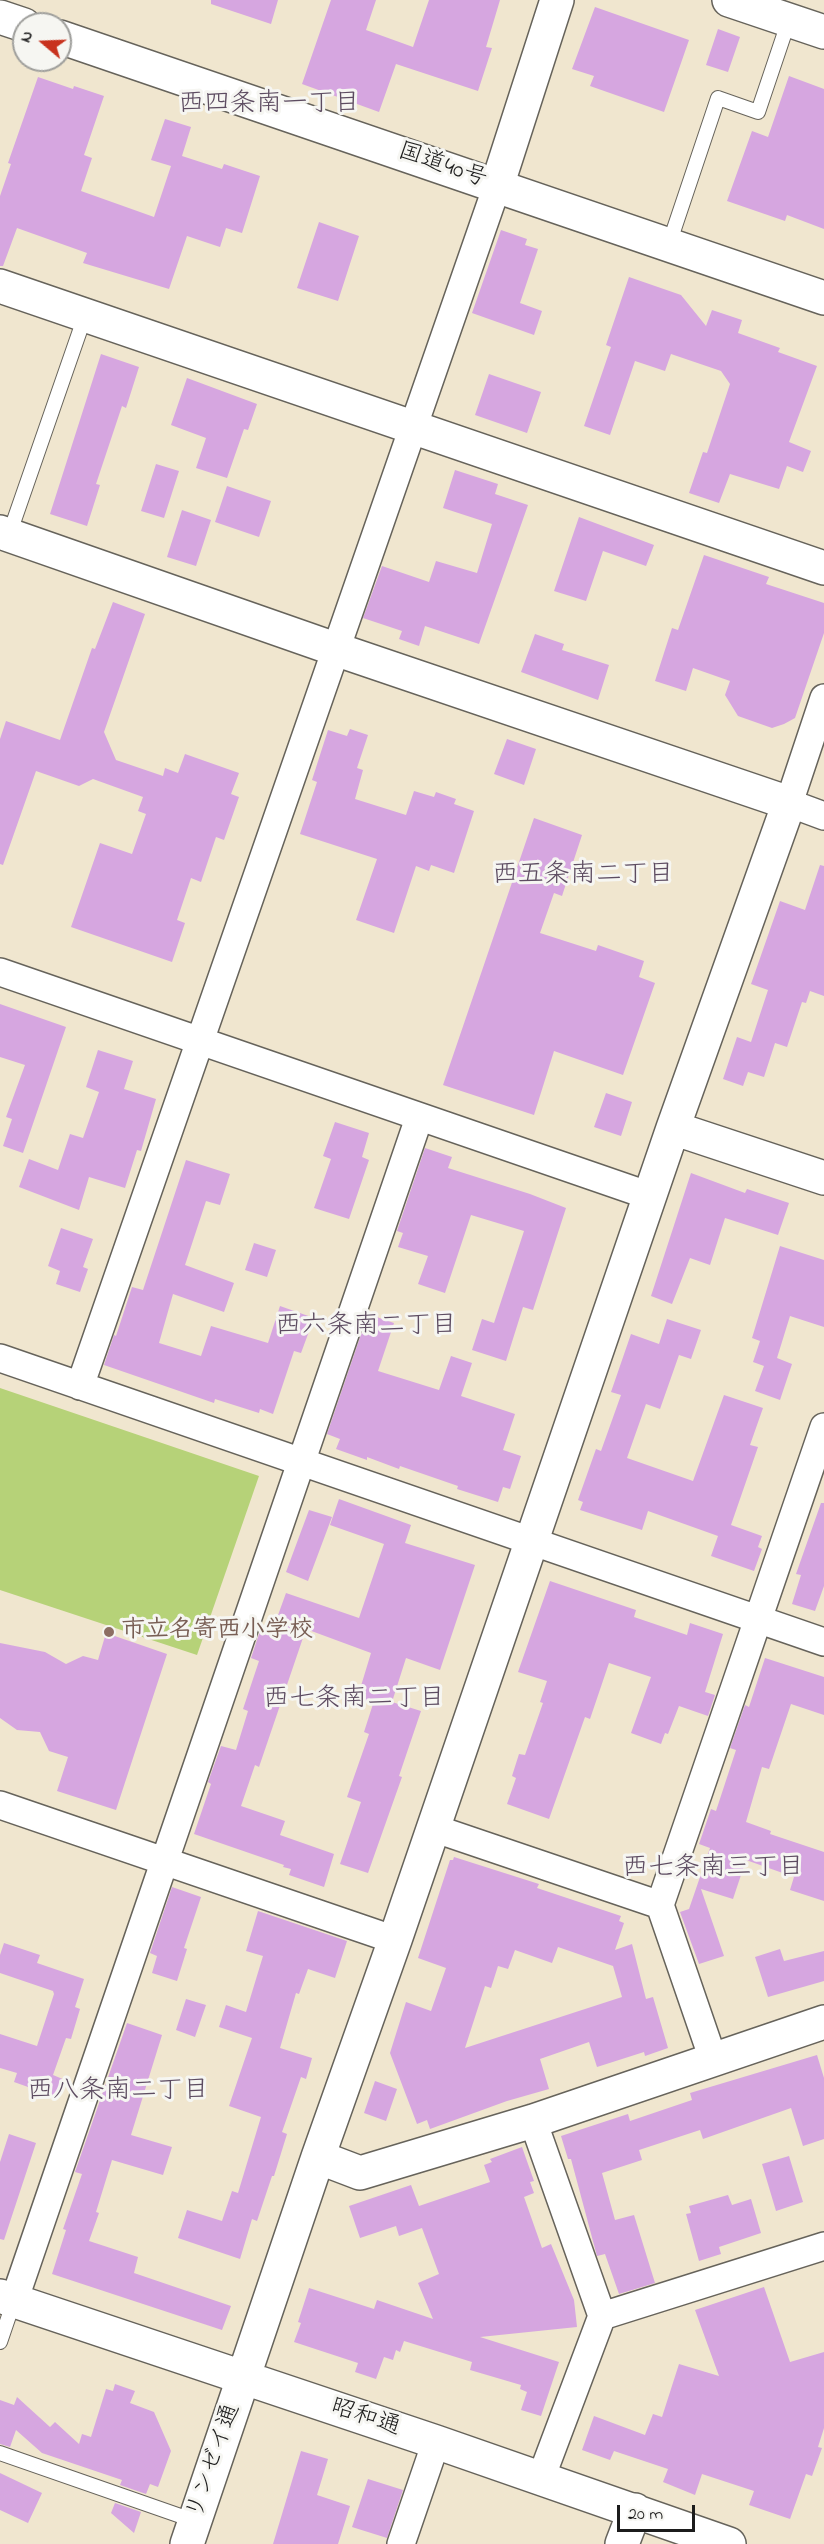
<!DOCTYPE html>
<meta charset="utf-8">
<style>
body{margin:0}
#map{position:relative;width:824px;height:2544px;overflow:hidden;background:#f0e6cf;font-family:"Indie Flower",sans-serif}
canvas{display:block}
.north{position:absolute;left:12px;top:12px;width:60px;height:60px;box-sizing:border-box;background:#f6f6f2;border:2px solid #9f9f9c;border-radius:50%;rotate:289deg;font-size:16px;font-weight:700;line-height:24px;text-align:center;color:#1c1c1c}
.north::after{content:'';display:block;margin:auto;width:21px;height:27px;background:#c8321e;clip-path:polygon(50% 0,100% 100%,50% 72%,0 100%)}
.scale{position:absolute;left:617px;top:2505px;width:78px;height:27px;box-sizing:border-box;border:3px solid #1c1c1c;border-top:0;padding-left:8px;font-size:18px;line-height:21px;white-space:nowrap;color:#1c1c1c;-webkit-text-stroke:4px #f6f6f2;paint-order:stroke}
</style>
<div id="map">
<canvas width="824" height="2544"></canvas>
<div class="north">N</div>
<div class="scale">20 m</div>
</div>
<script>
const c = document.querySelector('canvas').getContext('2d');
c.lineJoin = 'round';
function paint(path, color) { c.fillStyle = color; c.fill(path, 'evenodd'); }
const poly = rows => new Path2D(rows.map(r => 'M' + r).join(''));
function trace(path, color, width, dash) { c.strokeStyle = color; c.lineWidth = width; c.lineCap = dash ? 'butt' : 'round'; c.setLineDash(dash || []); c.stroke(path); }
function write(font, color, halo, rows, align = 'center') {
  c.font = font + ' "Indie Flower","Klee One",sans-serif'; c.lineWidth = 6; c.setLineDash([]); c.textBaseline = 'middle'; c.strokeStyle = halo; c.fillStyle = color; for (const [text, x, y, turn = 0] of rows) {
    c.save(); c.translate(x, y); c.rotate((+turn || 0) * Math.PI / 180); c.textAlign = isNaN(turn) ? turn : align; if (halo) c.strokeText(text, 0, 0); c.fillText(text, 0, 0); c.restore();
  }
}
paint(poly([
 [0,1388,259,1476,197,1655,0,1590]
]), '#b6d278');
paint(poly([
 [211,0,278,0,271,24,211,4],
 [331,0,376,0,366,30,413,47,429,0,500,0,486,47,492,48,478,91,396,64,379,112,302,84],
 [595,7,689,40,664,112,590,86,594,76,572,69],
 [718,29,740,37,728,72,706,65],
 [789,76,824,89,824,229,787,215,785,221,727,201,752,131,768,137],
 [38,77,73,89,74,86,104,96,84,155,92,158,81,191,154,217,171,166,151,160,165,119,191,127,182,156,222,169,224,164,260,176,242,233,226,228,220,247,187,236,169,289,83,263,87,253,17,228,3,266,0,266,0,196,11,164,8,163],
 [319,222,359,236,338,301,297,288],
 [501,230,527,239,525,245,538,249,520,303,542,311,534,335,472,313],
 [629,277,681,295,706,326,712,310,742,320,738,333,780,348,778,352,817,366,789,442,811,451,803,472,787,466,779,489,730,474,719,503,689,493,703,452,707,453,730,384,721,371,671,354,665,371,635,361,610,435,584,426,611,347,606,345],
 [101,354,139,367,126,408,122,406,96,484,100,485,87,526,50,514],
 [489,374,541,392,527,433,475,415],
 [187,378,257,404,248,430,244,429,227,478,196,468,206,438,171,425],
 [156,464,179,471,164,518,141,511],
 [455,470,498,484,495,494,528,505,479,644,425,626,419,646,399,639,402,631,363,618,382,566,429,582,436,561,477,573,492,524,443,508],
 [227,486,271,501,259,537,215,522],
 [182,510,211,520,196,566,167,557],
 [579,517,654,545,646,566,603,551,586,601,554,591],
 [704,555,769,577,766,584,824,603,824,633,795,718,784,724,772,728,738,716,725,695,730,681,693,668,686,691,655,681,672,628,678,630],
 [113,602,145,614,104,732,116,760,163,776,165,768,178,773,185,754,239,773,231,794,239,797,224,840,216,837,201,882,191,878,177,920,185,923,172,962,71,927,100,843,132,854,146,814,138,811,143,797,93,779,79,786,36,771,3,865,0,864,0,739,6,721,60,740,92,648,95,649],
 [535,634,564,644,562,650,609,665,598,700,521,672],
 [350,729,368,735,357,768,363,770,355,799,406,815,414,791,434,797,436,792,456,799,454,804,474,811,454,873,431,865,429,871,416,866,394,933,356,920,377,859,300,834,317,782,312,780,328,730,347,736],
 [507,739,536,749,524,785,494,774],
 [534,818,582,835,562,896,554,893,540,933,596,951,598,945,644,961,639,977,655,983,623,1075,554,1051,534,1115,443,1085],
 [820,865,824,866,824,996,810,991,806,1003,802,1002,787,1047,775,1043,764,1077,748,1072,743,1086,723,1079,737,1037,751,1042,768,990,751,984,780,901,805,910],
 [0,1004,66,1027,23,1153,3,1146,12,1119,6,1117,25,1065,0,1057],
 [98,1050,133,1061,124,1089,156,1099,141,1151,137,1150,125,1188,89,1177,79,1210,19,1187,29,1159,58,1170,70,1134,83,1138,99,1092,86,1087],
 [606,1093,632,1102,621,1136,594,1127],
 [335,1122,369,1133,362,1157,369,1160,349,1219,314,1208,331,1159,323,1156],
 [425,1148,452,1157,448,1168,530,1194,566,1208,533,1310,523,1307,506,1361,472,1350,482,1319,494,1323,524,1231,471,1215,445,1293,418,1284,428,1256,398,1247,403,1233,397,1231],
 [186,1160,230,1174,220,1205,206,1201,185,1265,234,1283,224,1312,173,1294,159,1343,201,1356,211,1326,268,1343,280,1306,314,1318,301,1353,294,1351,273,1414,260,1409,259,1413,215,1399,214,1403,104,1365,114,1335,116,1336,132,1287,143,1290],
 [691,1173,745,1193,747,1189,789,1203,778,1235,725,1218,710,1265,690,1258,672,1304,651,1296],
 [61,1228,93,1239,83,1267,88,1269,80,1292,56,1284,60,1271,48,1266],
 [254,1243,276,1250,267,1277,245,1270],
 [780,1246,824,1260,824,1327,790,1316,777,1358,792,1364,780,1400,755,1391,764,1366,753,1362,760,1341,752,1338],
 [368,1314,394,1323,378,1371,439,1390,451,1356,472,1363,461,1396,515,1414,503,1450,521,1456,510,1489,503,1487,498,1502,457,1489,458,1486,400,1466,399,1469,367,1457,367,1460,336,1449,340,1439,327,1434],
 [667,1319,701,1330,691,1359,679,1355,660,1409,646,1404,627,1458,693,1481,724,1395,763,1408,750,1445,758,1447,731,1525,762,1536,758,1547,762,1549,754,1571,711,1556,718,1536,648,1511,642,1530,580,1510,583,1502,578,1500,596,1449,601,1451,621,1395,611,1392,631,1334,659,1344],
 [339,1499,411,1525,405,1543,475,1565,440,1670,406,1658,392,1702,421,1711,399,1776,402,1777,368,1873,340,1864,361,1802,347,1797,369,1734,364,1732,373,1704,357,1699,371,1653,306,1629,259,1767,255,1765,241,1806,285,1821,280,1835,334,1854,324,1887,289,1875,291,1869,283,1867,284,1865,194,1834,211,1784,208,1782,221,1746,236,1750,248,1711,243,1709,259,1661,251,1658,262,1625,273,1629,286,1593,359,1618,384,1544,330,1525],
 [821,1503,824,1503,824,1586,815,1611,792,1604,801,1575,796,1574],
 [309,1510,332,1517,308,1581,286,1572],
 [550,1581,636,1610,634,1617,687,1635,690,1623,723,1634,705,1692,715,1695,708,1716,679,1706,668,1734,665,1733,661,1744,631,1733,651,1677,609,1663,590,1719,585,1717,549,1819,507,1804,516,1778,512,1776,519,1754,525,1755,543,1703,540,1702,547,1681,518,1672],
 [106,1633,167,1654,116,1810,57,1791,68,1757,49,1751,40,1732,17,1730,0,1718,0,1643,45,1652,66,1664,83,1656,98,1660],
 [765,1658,824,1677,824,1715,791,1704,769,1769,762,1767,746,1822,771,1831,770,1834,824,1852,824,1901,790,1890,794,1877,746,1860,733,1899,701,1889,724,1956,699,1964,680,1912,689,1909,710,1848,699,1844,711,1809,716,1811,736,1750,730,1748,745,1705,749,1707],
 [454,1857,539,1884,537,1888,621,1916,619,1921,624,1923,615,1950,632,1944,646,1999,653,1997,668,2048,645,2056,644,2052,597,2067,589,2042,540,2059,549,2089,507,2101,430,2129,427,2120,417,2124,390,2053,406,2002,431,2011,446,1968,418,1958,450,1860,453,1860],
 [558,1947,613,1966,622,1997,465,2048,485,1986,491,1988,498,1966,508,1969,515,1950,552,1963],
 [172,1887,201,1897,184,1948,187,1949,177,1981,152,1973,157,1956,150,1953],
 [258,1911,347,1941,335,1978,308,1969,299,1994,296,1993,280,2048,312,2058,306,2079,301,2077,282,2132,287,2134,274,2176,272,2176,257,2221,252,2219,240,2259,178,2238,187,2210,222,2221,232,2191,238,2193,261,2117,229,2106,252,2038,219,2027,226,2005,246,2012,263,1956,246,1951],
 [4,1943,40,1955,37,1963,84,1979,75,2007,80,2009,71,2039,66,2038,53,2075,65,2080,59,2098,14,2082,17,2073,0,2068,0,2034,37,2046,54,1994,53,1991,0,1973,0,1955],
 [780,1949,784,1961,824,1951,824,1981,768,1997,755,1957],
 [186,1999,206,2005,195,2037,176,2030],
 [127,2023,162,2035,131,2135,172,2147,163,2175,112,2160,96,2212,99,2213,89,2241,138,2257,134,2273,231,2306,222,2330,52,2274,66,2230,63,2229,82,2174,75,2172],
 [817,2055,824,2078,824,2139,803,2146,791,2108,703,2139,700,2130,639,2150,642,2160,602,2173,615,2220,634,2215,655,2283,619,2294,605,2254,597,2256,571,2159,568,2159,561,2136,628,2114,630,2121,692,2100,690,2093],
 [375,2081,397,2089,386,2121,364,2113],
 [9,2134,36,2143,4,2240,0,2239,0,2162],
 [522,2147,534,2181,530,2182,534,2193,524,2197,542,2248,551,2244,574,2300,577,2327,480,2337,559,2362,541,2416,521,2410,527,2392,520,2389,521,2385,470,2370,472,2362,404,2341,400,2352,396,2350,393,2360,384,2357,376,2379,355,2372,358,2363,294,2342,301,2323,298,2322,309,2288,374,2309,377,2300,433,2319,418,2283,439,2274,422,2228,399,2236,396,2226,360,2238,349,2206,411,2185,419,2206,490,2182,484,2165,492,2162,490,2159],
 [789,2156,803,2202,776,2211,762,2164],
 [728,2195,732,2205,751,2199,761,2233,719,2247,721,2254,699,2261,686,2214,691,2213,689,2206],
 [764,2287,790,2362,824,2352,824,2428,818,2447,822,2448,812,2476,806,2474,790,2519,749,2505,754,2491,702,2474,695,2495,663,2482,668,2469,614,2451,610,2460,582,2450,594,2416,645,2435,653,2414,662,2417,679,2364,719,2376,695,2310],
 [115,2384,135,2391,130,2403,154,2412,171,2451,158,2487,150,2484,146,2494,120,2485,122,2480,42,2453,16,2430,10,2447,0,2444,0,2400,14,2405,17,2397,50,2427,55,2422,79,2444,82,2434,91,2437,106,2389,113,2391],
 [301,2451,328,2459,317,2495,350,2506,338,2544,273,2544],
 [0,2473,42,2493,28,2523,0,2510],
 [368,2479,403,2490,387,2538,352,2527],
 [115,2503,141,2512,134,2533,111,2513]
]), '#d6a6e0');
const lane = poly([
 [669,244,718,98,758,112,789,20],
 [9,535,85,316],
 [0,2342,14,2301],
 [0,2453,195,2521]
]);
const street = poly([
 [824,698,789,803,824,816],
 [0,972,650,1196],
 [0,1358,824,1642],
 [80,1386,497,186],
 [0,1805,395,1940],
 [433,1828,660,1905,713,2059],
 [660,1905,824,1427],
 [533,2121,602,2316,541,2478],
 [14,2301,419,1118],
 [602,2316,824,2246],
 [401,2544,436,2442]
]);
const secondary = poly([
 [729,0,824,32],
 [497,186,557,0],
 [0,286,824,568],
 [0,532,335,649,789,803,673,1128,395,1940,318,2157,187,2544],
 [673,1128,824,1178],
 [318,2157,360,2173,533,2121,824,2022],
 [0,2296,436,2442,729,2544],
 [622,2544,635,2510]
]);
const highway = poly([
 [0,17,24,25],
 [60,37,824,298]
]);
trace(lane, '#66635b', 16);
trace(street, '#66635b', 30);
trace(secondary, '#66635b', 36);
trace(highway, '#66635b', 36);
trace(lane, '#fff', 14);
trace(street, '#fff', 27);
trace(secondary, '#fff', 33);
trace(highway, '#fff', 33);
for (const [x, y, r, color] of [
 [109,1632,6,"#8d6e63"]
]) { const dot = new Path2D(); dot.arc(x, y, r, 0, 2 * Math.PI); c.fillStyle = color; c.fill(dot); trace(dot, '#f6f6f2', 2); }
write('24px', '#1c1c1c', '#f6f6f2', [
 ["国道40号",442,167,19],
 ["昭和通",365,2419,18],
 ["リンゼイ通",215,2462,-71]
]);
write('bold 24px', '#785e54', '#f6f6f2', [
 ["市立名寄西小学校",121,1632]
], 'left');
write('26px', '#5d4c61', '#f6f6f2', [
 ["西四条南一丁目",269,106],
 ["西五条南二丁目",583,877],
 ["西六条南二丁目",366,1328],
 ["西七条南二丁目",354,1701],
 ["西七条南三丁目",713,1870],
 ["西八条南二丁目",118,2093]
]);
</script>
